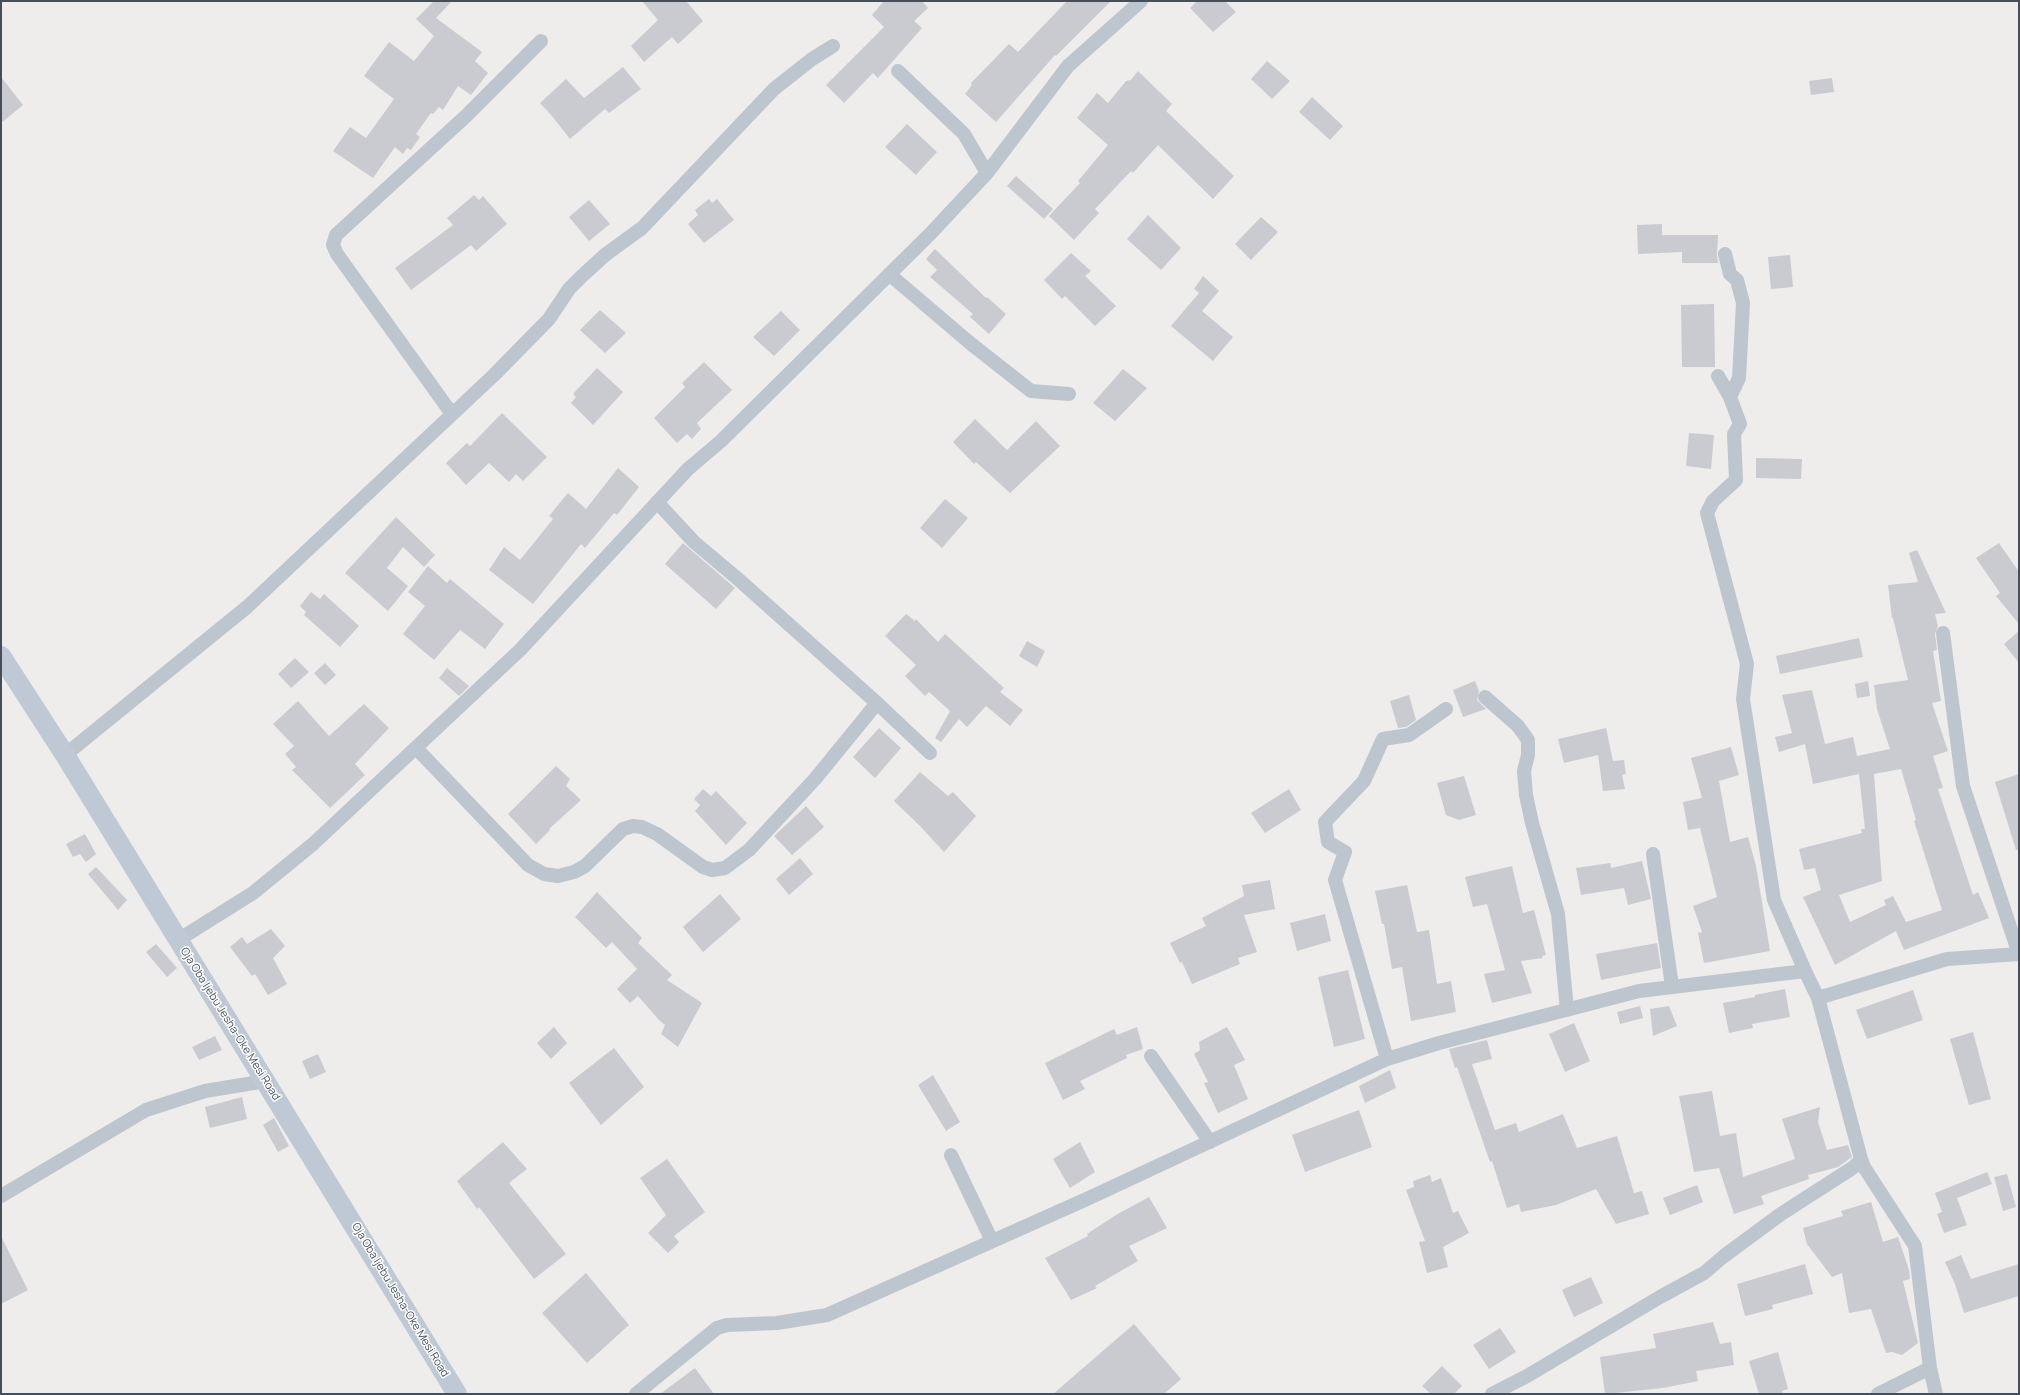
<!DOCTYPE html>
<style>
body{margin:0}
#map{position:relative;width:2020px;height:1395px;overflow:hidden;background:#efecec;font-family:Manrope,sans-serif}
canvas{display:block}
.frame{position:absolute;inset:0;border:2px solid #454e59;pointer-events:none}
</style>
<div id="map">
<canvas width="2020" height="1395"></canvas>
<div class="frame"></div>
</div>
<script>
const c = document.querySelector('canvas').getContext('2d');
c.lineJoin = 'round';
function paint(path, color) { c.fillStyle = color; c.fill(path, 'evenodd'); }
const poly = rows => new Path2D(rows.map(r => 'M' + r).join(''));
function trace(path, color, width, dash) { c.strokeStyle = color; c.lineWidth = width; c.lineCap = dash ? 'butt' : 'round'; c.setLineDash(dash || []); c.stroke(path); }
function write(font, color, halo, rows, align = 'center') {
  c.font = font + ' Manrope,sans-serif'; c.lineWidth = 3; c.setLineDash([]); c.textBaseline = 'middle'; c.strokeStyle = halo; c.fillStyle = color; for (const [text, x, y, turn = 0] of rows) {
    c.save(); c.translate(x, y); c.rotate((+turn || 0) * Math.PI / 180); c.textAlign = isNaN(turn) ? turn : align; if (halo) c.strokeText(text, 0, 0); c.fillText(text, 0, 0); c.restore();
  }
}
paint(poly([
 [434,1,452,1,436,18,482,52,475,61,488,73,471,95,458,86,443,110,439,107,433,114,431,113,416,134,420,137,411,150,407,148,403,154,395,147,373,178,333,151,350,127,366,138,394,99,364,76,389,42,414,61,434,36,416,19],
 [642,1,686,1,703,21,678,44,672,37,644,62,631,46,658,20],
 [884,1,922,1,928,8,914,21,922,28,878,78,873,73,844,103,826,85,884,27,872,15],
 [1067,1,1111,1,1056,56,1055,55,996,122,965,94,972,85,971,83,1009,44,1018,52],
 [1197,1,1225,1,1236,12,1213,32,1190,8],
 [1267,61,1290,81,1272,99,1251,79],
 [623,67,641,89,609,113,605,109,570,139,552,116,540,103,566,79,584,98],
 [1138,71,1172,104,1166,111,1234,176,1213,199,1158,145,1133,173,1131,171,1095,209,1099,213,1074,240,1049,216,1080,183,1078,181,1108,145,1077,118,1097,93,1108,103,1126,81,1131,80],
 [1,77,23,105,1,123],
 [1832,78,1834,92,1811,95,1809,81],
 [1312,97,1343,126,1330,140,1299,112],
 [907,124,937,152,916,175,885,147],
 [1016,176,1053,209,1044,219,1007,186],
 [474,195,479,200,483,196,507,224,476,251,471,245,411,290,395,268,453,225,447,218],
 [709,199,712,203,717,199,734,220,704,243,688,224,698,215,695,210],
 [589,200,610,224,589,241,569,217],
 [1148,215,1181,248,1161,270,1127,239],
 [1261,217,1278,232,1251,260,1235,244],
 [1662,224,1662,235,1718,235,1717,256,1718,263,1682,263,1682,252,1638,254,1637,225],
 [935,249,986,298,987,297,1006,314,989,334,970,317,973,314,930,277,937,270,926,259],
 [1071,253,1091,271,1085,276,1116,306,1095,326,1065,296,1062,299,1044,280],
 [1790,255,1793,287,1771,289,1768,257],
 [1203,276,1219,291,1202,311,1233,337,1213,361,1171,326,1199,293,1194,289],
 [1714,304,1715,367,1682,367,1681,305],
 [600,310,626,333,605,353,580,330],
 [781,311,800,330,774,356,753,337],
 [704,362,732,390,697,423,701,429,692,439,687,434,677,443,654,418,685,387,682,383],
 [597,368,623,392,593,425,571,403,576,397,573,394],
 [1123,369,1147,388,1115,421,1093,403],
 [502,413,547,457,523,481,516,474,509,482,489,463,466,485,446,463,467,443,470,446],
 [975,419,1007,450,1036,421,1060,446,1010,493,976,462,974,464,953,442],
 [1689,433,1714,435,1711,469,1686,466],
 [1756,458,1802,459,1801,479,1756,478],
 [618,468,639,487,617,515,614,513,585,548,581,544,533,604,489,570,504,547,520,560,553,519,549,516,568,493,586,509],
 [945,499,968,518,942,548,920,528],
 [396,517,435,555,424,567,403,547,387,568,408,586,388,611,345,573],
 [683,543,735,588,716,609,665,564],
 [1999,543,2019,572,2019,624,1996,596,2000,593,1976,558],
 [1917,550,1946,613,1935,614,1938,626,1935,634,1937,650,1933,651,1941,701,1932,703,1948,751,1933,756,1943,788,1938,789,1973,895,1978,892,1989,918,1904,950,1896,931,1835,965,1803,897,1821,890,1815,868,1804,870,1799,849,1862,833,1861,829,1865,829,1859,774,1813,784,1805,744,1779,752,1775,737,1792,733,1782,695,1812,690,1825,744,1853,737,1857,756,1890,749,1877,709,1874,685,1908,680,1893,618,1892,618,1888,585,1918,582,1909,553],
 [1901,769,1916,820,1914,821,1942,910,1906,922,1893,896,1884,900,1886,905,1850,922,1839,895,1882,881,1874,774],
 [428,566,447,583,450,579,504,624,485,649,460,630,434,660,403,634,425,606,408,592],
 [311,592,320,599,324,594,359,626,340,647,304,615,306,612,300,606],
 [906,614,915,621,916,619,938,642,945,634,1004,688,1000,692,1023,710,1010,726,986,706,967,727,959,719,941,742,935,738,950,711,929,692,925,696,905,676,916,665,885,636],
 [2019,631,2019,663,2004,644],
 [1859,638,1863,657,1780,674,1776,656],
 [1027,641,1045,651,1037,667,1019,656],
 [295,658,309,672,291,688,278,674],
 [325,663,336,675,325,685,314,673],
 [447,668,469,686,459,696,439,678],
 [1475,681,1479,691,1477,700,1486,709,1463,717,1453,690],
 [1868,681,1870,696,1857,698,1855,684],
 [1409,695,1416,720,1406,727,1398,728,1390,701],
 [298,701,329,736,364,704,389,728,355,764,365,775,330,808,292,770,296,767,285,754,294,746,273,724],
 [879,728,901,748,875,778,853,757],
 [1606,728,1613,761,1624,760,1626,774,1622,775,1625,789,1603,791,1598,755,1564,763,1558,739],
 [1731,747,1739,775,1719,781,1730,842,1748,837,1756,866,1770,951,1704,963,1698,933,1702,932,1693,906,1717,897,1700,828,1688,830,1683,802,1702,798,1691,758],
 [556,766,570,779,566,786,581,800,549,829,550,830,536,844,508,814],
 [920,772,948,796,953,792,976,816,944,852,920,826,894,801],
 [2019,774,2019,849,2016,850,1995,782],
 [1464,776,1476,815,1459,820,1446,815,1437,783],
 [703,789,711,796,716,791,747,823,726,845,695,811,700,805,694,799],
 [1289,789,1301,810,1265,833,1251,813],
 [806,806,824,827,792,855,774,836],
 [85,834,96,854,86,862,80,854,73,857,66,844],
 [800,858,813,874,789,895,776,879],
 [1642,861,1651,899,1628,905,1624,888,1581,895,1576,868,1610,863,1611,868],
 [1512,866,1523,913,1534,910,1546,955,1542,956,1543,958,1521,961,1532,993,1492,1003,1484,974,1505,970,1487,904,1473,907,1465,877],
 [96,867,127,900,118,910,88,874],
 [1270,880,1275,909,1244,915,1257,952,1238,958,1240,964,1192,984,1182,962,1180,963,1170,943,1206,926,1202,918,1244,896,1242,885],
 [1407,885,1417,932,1429,930,1437,984,1451,981,1456,1012,1411,1021,1402,967,1392,969,1384,924,1382,924,1375,891],
 [597,892,642,938,638,943,672,975,667,980,702,1003,678,1047,661,1034,665,1025,658,1019,638,996,630,1003,617,989,637,969,612,942,606,948,575,917],
 [720,894,741,919,703,952,683,927],
 [1325,914,1331,941,1297,951,1290,923],
 [271,929,285,946,273,958,287,984,268,995,255,974,252,976,230,947,242,937,247,944],
 [1657,943,1661,968,1601,980,1596,954],
 [156,944,177,968,167,977,146,952],
 [1348,970,1365,1039,1334,1047,1318,977],
 [1785,989,1790,1017,1752,1024,1753,1028,1729,1033,1723,1003,1755,997,1755,995],
 [1913,990,1923,1020,1867,1039,1856,1010],
 [1640,1006,1643,1018,1620,1024,1617,1012],
 [1669,1006,1677,1026,1653,1036,1650,1009],
 [1574,1023,1590,1061,1565,1072,1549,1034],
 [554,1027,567,1043,551,1059,537,1043],
 [1137,1027,1143,1049,1126,1055,1127,1058,1080,1081,1085,1089,1063,1100,1045,1063,1114,1029,1117,1035],
 [1227,1027,1245,1060,1234,1065,1248,1099,1218,1113,1204,1083,1208,1082,1194,1054,1200,1050,1199,1042],
 [1973,1032,1991,1099,1969,1105,1950,1039],
 [215,1036,222,1050,199,1060,192,1047],
 [1487,1040,1492,1059,1472,1064,1495,1130,1516,1123,1519,1132,1563,1114,1577,1148,1617,1136,1634,1193,1642,1191,1649,1214,1616,1224,1596,1189,1556,1205,1521,1212,1519,1204,1507,1208,1492,1161,1490,1162,1457,1067,1455,1068,1449,1049],
 [614,1048,644,1087,601,1125,569,1083],
 [318,1054,326,1072,310,1079,302,1061],
 [1390,1070,1396,1088,1365,1103,1359,1086],
 [933,1075,960,1122,946,1131,918,1085],
 [1712,1091,1720,1136,1736,1133,1743,1177,1795,1159,1782,1119,1820,1107,1818,1122,1827,1150,1848,1145,1852,1157,1838,1167,1808,1175,1809,1179,1761,1196,1764,1204,1734,1214,1719,1168,1694,1172,1679,1096],
 [242,1097,247,1119,210,1128,205,1107],
 [1359,1110,1372,1147,1305,1172,1292,1135],
 [274,1118,289,1146,278,1152,263,1125],
 [503,1142,527,1169,509,1183,566,1254,534,1279,479,1207,477,1209,457,1181],
 [1080,1142,1095,1172,1070,1188,1053,1159],
 [667,1159,705,1212,674,1236,679,1242,668,1253,648,1233,666,1215,640,1178],
 [1987,1172,1992,1184,1957,1198,1967,1225,1944,1233,1937,1214,1942,1212,1935,1193],
 [2007,1174,2016,1207,2003,1211,1994,1177],
 [1430,1175,1432,1182,1441,1178,1453,1213,1458,1211,1469,1233,1443,1247,1448,1267,1427,1273,1419,1242,1425,1241,1406,1190,1414,1187,1413,1181],
 [1697,1185,1703,1202,1670,1215,1663,1198],
 [1149,1197,1167,1228,1129,1246,1138,1261,1095,1286,1097,1288,1071,1300,1045,1258,1088,1236,1087,1234,1116,1215],
 [1871,1202,1883,1242,1898,1237,1909,1270,1910,1279,1903,1281,1918,1343,1902,1355,1892,1352,1886,1353,1871,1309,1849,1313,1842,1273,1832,1277,1807,1244,1803,1228,1843,1216,1841,1211],
 [1,1236,28,1290,1,1304],
 [1961,1255,1971,1279,2019,1264,2019,1296,1964,1313,1955,1284,1945,1262],
 [1805,1264,1813,1294,1772,1305,1773,1309,1745,1316,1737,1284],
 [586,1273,629,1325,587,1363,542,1313],
 [1591,1277,1603,1303,1574,1317,1562,1290],
 [1713,1322,1720,1344,1731,1342,1734,1365,1696,1371,1698,1381,1663,1388,1605,1394,1600,1357,1656,1348,1653,1334],
 [1134,1324,1181,1379,1164,1394,1053,1394],
 [1500,1328,1516,1352,1489,1369,1473,1345],
 [1778,1352,1788,1389,1782,1391,1783,1394,1759,1394,1749,1361],
 [1442,1366,1462,1386,1454,1394,1431,1394,1422,1386],
 [695,1368,714,1394,660,1394]
]), '#c9cbd1');
trace(poly([
 [898,71,964,134,987,173],
 [1725,254,1730,274,1737,280,1743,303,1739,378,1730,397],
 [889,274,970,343,1031,391,1069,394],
 [1718,376,1730,397,1740,424,1734,434,1736,480,1713,501,1707,513,1747,664,1743,699,1774,900,1805,971],
 [452,414,337,254,333,245,336,235,466,116,541,41],
 [657,502,694,542,738,579,877,703,930,753],
 [1943,633,1963,786,2019,954],
 [1485,697,1518,726,1528,740,1528,755,1524,771,1526,795,1532,823,1558,914,1567,1010],
 [416,748,528,865,544,874,558,876,574,872,585,866,623,829,633,826,642,827,657,834,703,867,712,870,725,868,749,850,815,779,877,703],
 [65,755,247,607,494,375,549,319,569,289,582,276,605,255,642,228,774,89,812,59,833,46],
 [1653,854,1672,986],
 [178,940,253,893,313,844,520,650,688,469,721,441,931,233,987,173,1068,66,1141,1],
 [1818,998,1947,959,2019,954],
 [1151,1056,1210,1142],
 [1387,1059,1335,880,1345,852,1328,842,1325,822,1364,781,1383,739,1409,735,1446,709],
 [951,1155,992,1241],
 [1,1196,146,1110,205,1091,266,1081],
 [636,1394,717,1328,727,1325,777,1323,827,1315,1089,1198,1387,1059,1439,1043,1639,991,1805,971,1818,998,1861,1159,1864,1167,1915,1246,1930,1368,1936,1394],
 [1492,1394,1527,1376,1660,1297,1704,1273,1724,1256,1781,1214,1854,1167,1861,1159],
 [1878,1394,1930,1368]
]), '#bdc5ce', 14);
trace(poly([
 [1,656,65,755,457,1394]
]), '#bfc8d5', 20);
write('11px', '#454e59', '#fff', [
 ["Oja Oba Ijebu Jesha-Oke Mesi Road",230,1024,58],
 ["Oja Oba Ijebu Jesha-Oke Mesi Road",400,1300,59]
]);
</script>
